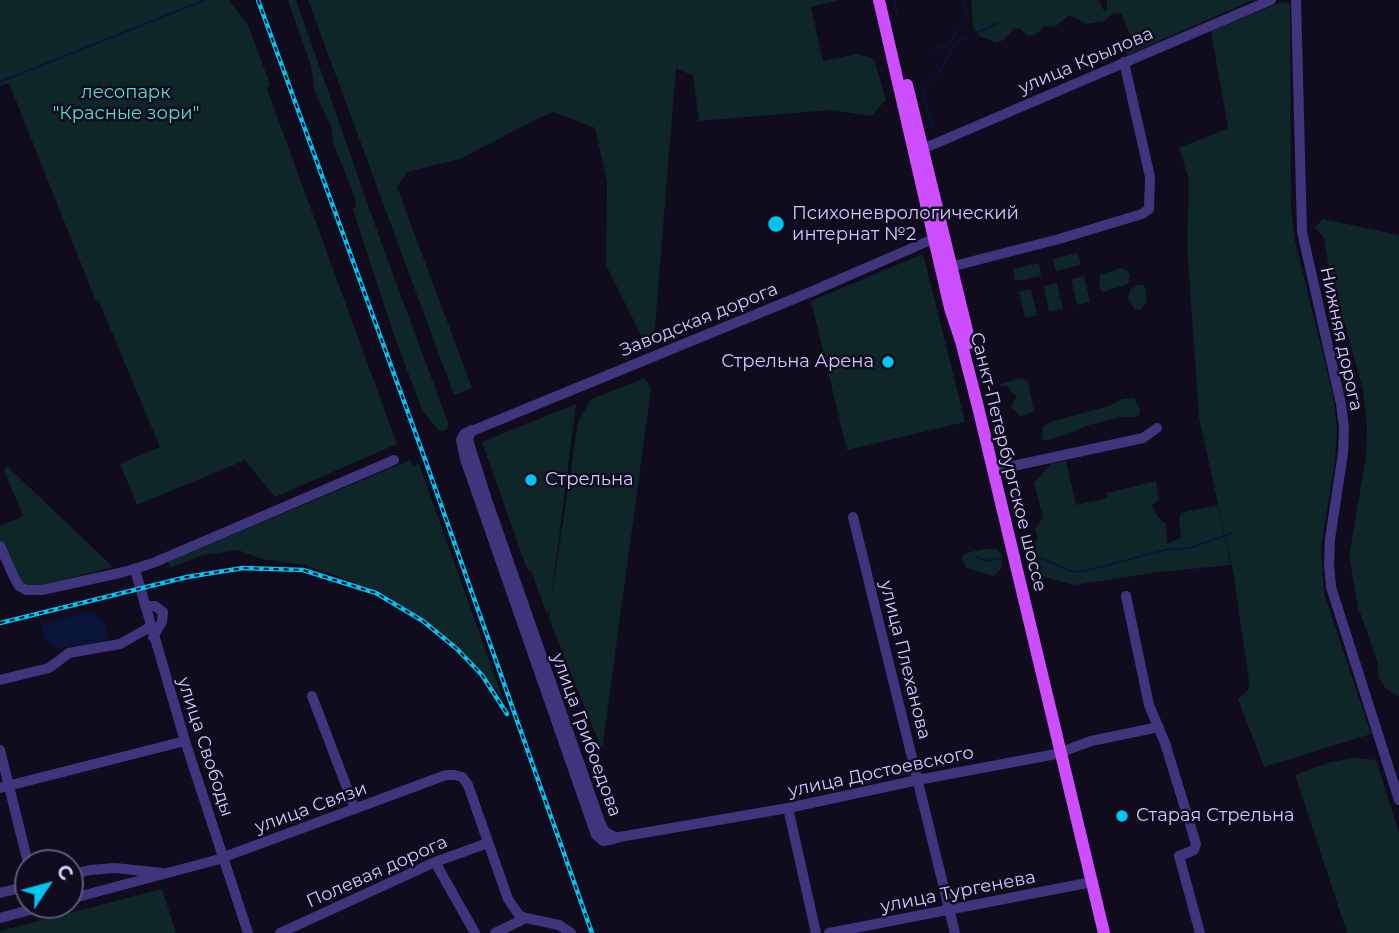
<!DOCTYPE html>
<meta charset="utf-8">
<style>
body{margin:0}
#map{position:relative;width:1399px;height:933px;overflow:hidden;background:#100b1d;font-family:Montserrat,sans-serif}
canvas{display:block}
.north{position:absolute;left:14px;top:849px;width:70px;height:70px;box-sizing:border-box;background:#100b1d;border:2px solid #5e5677;border-radius:50%;rotate:54deg;font-size:19px;font-weight:700;line-height:28px;text-align:center;color:#d2c7ff}
.north::after{content:'';display:block;margin:auto;width:24px;height:32px;background:#00c5f2;clip-path:polygon(50% 0,100% 100%,50% 72%,0 100%)}
</style>
<div id="map">
<canvas width="1399" height="933"></canvas>
<div class="north">С</div>
</div>
<script>
const c = document.querySelector('canvas').getContext('2d');
c.lineJoin = 'round';
function paint(path, color) { c.fillStyle = color; c.fill(path, 'evenodd'); }
const poly = rows => new Path2D(rows.map(r => 'M' + r).join(''));
function trace(path, color, width, dash) { c.strokeStyle = color; c.lineWidth = width; c.lineCap = dash ? 'butt' : 'round'; c.setLineDash(dash || []); c.stroke(path); }
function write(font, color, halo, rows, align = 'center') {
  c.font = font + ' Montserrat,sans-serif'; c.lineWidth = 5; c.setLineDash([]); c.textBaseline = 'middle'; c.strokeStyle = halo; c.fillStyle = color; for (const [text, x, y, turn = 0] of rows) {
    c.save(); c.translate(x, y); c.rotate((+turn || 0) * Math.PI / 180); c.textAlign = isNaN(turn) ? turn : align; if (halo) c.strokeText(text, 0, 0); c.fillText(text, 0, 0); c.restore();
  }
}
paint(poly([
 [0,0,229,0,248,25,270,84,267,89,397,444,275,497,243,458,243,461,137,505,120,464,160,447,98,299,96,301,9,83,0,86],
 [288,0,296,0,385,253,449,425,446,430,439,431,423,412,395,338,353,210,356,204,354,195,334,145,331,126,315,93,311,66],
 [308,0,839,0,811,7,823,61,858,54,874,59,886,100,871,116,831,110,699,121,693,76,676,68,654,339,645,343,606,265,607,182,595,128,554,112,533,121,460,159,407,172,397,187,472,388,454,395],
 [971,0,1099,0,1104,11,1107,10,1107,0,1253,0,1127,55,1123,46,1132,38,1121,14,1114,13,1105,21,1087,24,1069,15,1055,27,1045,26,1035,35,1027,36,1021,29,1014,28,1005,39,997,43,979,36,973,27],
 [1282,2,1290,4,1291,206,1295,241,1333,395,1337,427,1335,462,1321,547,1324,593,1371,734,1264,767,1238,699,1250,688,1233,571,1199,418,1187,244,1189,180,1179,148,1228,128,1211,31],
 [1323,219,1399,235,1399,696,1386,689,1379,678,1377,660,1358,607,1349,556,1366,457,1367,426,1363,390,1345,324,1333,292,1324,238,1315,227],
 [1078,253,1081,265,1056,271,1053,259],
 [923,254,965,422,847,450,811,301],
 [1039,263,1041,276,1015,281,1013,269],
 [1121,268,1127,270,1130,276,1128,284,1103,292,1099,288,1100,275],
 [1084,276,1090,302,1077,305,1071,279],
 [1057,283,1063,309,1049,312,1044,286],
 [1137,285,1142,285,1146,288,1147,302,1140,310,1134,309,1128,299,1130,290],
 [1031,289,1037,315,1025,318,1019,292],
 [645,378,651,389,602,750,549,619,550,609,547,614,531,571,527,569,482,442,576,404,550,608,578,422,591,399],
 [1022,378,1028,382,1034,412,1020,416,1011,407,1017,395,1011,392,1008,386,1000,386,1000,384],
 [1134,398,1140,409,1140,413,1137,417,1121,417,1089,425,1065,435,1042,441,1043,427,1050,422,1109,406,1122,399],
 [410,460,413,466,419,464,503,699,484,673,459,647,425,619,377,590,305,565,262,559,238,550,203,555,170,568,168,562],
 [1066,461,1076,505,1107,498,1107,493,1156,481,1159,499,1152,505,1157,516,1166,524,1167,544,1181,538,1179,521,1181,513,1218,505,1231,565,1159,572,1075,585,1041,576,1034,567,1029,548,1038,539,1035,529,1043,518,1034,483,1051,464],
 [7,466,113,567,42,585,26,585,21,582,15,576,0,539,0,526,23,516,4,470],
 [984,549,996,549,1002,555,1002,568,994,576,966,568,963,561,962,557,966,553],
 [1355,758,1376,760,1399,833,1399,933,1347,933,1295,775,1331,762],
 [162,889,176,933,0,933,0,931]
]), '#0e2627');
paint(poly([
 [87,612,94,613,102,619,109,639,90,647,72,645,58,648,51,646,45,638,41,625,43,623]
]), '#081539');
trace(poly([
 [894,0,897,13],
 [964,0,967,14],
 [976,33,998,23],
 [931,52,949,43,964,22],
 [0,82,205,0],
 [932,126,922,89,941,69,957,42,968,37],
 [1030,553,1070,571,1081,572,1165,550,1190,548,1232,533],
 [977,557,987,561,1002,558]
]), '#081539', 2);
trace(poly([
 [1296,0,1302,232,1341,404,1344,428,1343,453,1330,539,1329,564,1331,587,1399,800],
 [917,150,932,145,1271,0],
 [950,267,1059,239,1142,214,1149,209,1150,177,1124,62],
 [472,430,464,434,461,440,465,459,596,835,603,841,614,839],
 [472,430,468,438,469,443,487,500,600,822,605,832,617,838],
 [467,433,813,291,926,242,940,238],
 [999,469,1143,438,1157,428],
 [853,517,955,933],
 [0,546,14,577,19,586,26,590,42,590,124,572,153,563,394,460],
 [135,570,185,741,248,933],
 [1126,596,1149,705,1165,743,1196,844,1194,850,1179,856,1200,933],
 [145,606,155,606,163,612,162,622,153,637],
 [0,680,49,668,69,653,120,644,150,627],
 [312,696,355,809],
 [0,750,28,863],
 [0,788,185,741],
 [788,808,816,933],
 [608,839,788,808,918,780,1056,754,1091,741,1159,727],
 [435,862,475,933],
 [70,875,90,870,115,868,162,873],
 [0,893,28,886],
 [70,899,216,860,446,775,455,775,462,777,468,785,508,899,519,915,526,918],
 [0,918,49,905],
 [280,933,435,862,488,843],
 [495,933,526,918,559,925,571,933],
 [829,933,1092,882]
]), '#3e357d', 10);
trace(poly([
 [879,0,950,308,961,341,978,407,1104,933],
 [907,85,970,343]
]), '#cc4eff', 12);
const rail = poly([
 [258,0,422,451,592,933],
 [0,623,187,577,243,568,303,570,376,593,423,621,457,649,482,675,507,714]
]);
trace(rail, '#00c5f2', 4.5);
trace(rail, '#100b1d', 2, [5]);
for (const [x, y, r, color] of [
 [776,224,9,"#00c5f2"],
 [888,362,7,"#00c5f2"],
 [531,480,7,"#00c5f2"],
 [1122,816,7,"#00c5f2"]
]) { const dot = new Path2D(); dot.arc(x, y, r, 0, 2 * Math.PI); c.fillStyle = color; c.fill(dot); trace(dot, '#100b1d', 2.5); }
write('18px', '#d2c7ff', '#100b1d', [
 ["улица Крылова",1086,61,-23],
 ["Заводская дорога",699,320,-22],
 ["Нижняя дорога",1341,339,78],
 ["Санкт-Петербургское шоссе",1008,462,76],
 ["улица Плеханова",905,660,76],
 ["улица Грибоедова",586,735,70],
 ["улица Свободы",205,747,72],
 ["улица Достоевского",881,772,-12],
 ["улица Связи",311,808,-20],
 ["Полевая дорога",377,872,-24],
 ["улица Тургенева",958,892,-11]
]);
write('18px', '#52e0c9', '#100b1d', [
 ["лесопарк",126,93],
 ["\"Красные зори\"",126,114]
]);
write('18px', '#d2c7ff', '#100b1d', [
 ["Психоневрологический",792,214],
 ["интернат №2",792,235],
 ["Стрельна Арена",874,362,"right"],
 ["Стрельна",545,480],
 ["Старая Стрельна",1136,816]
], 'left');
</script>
